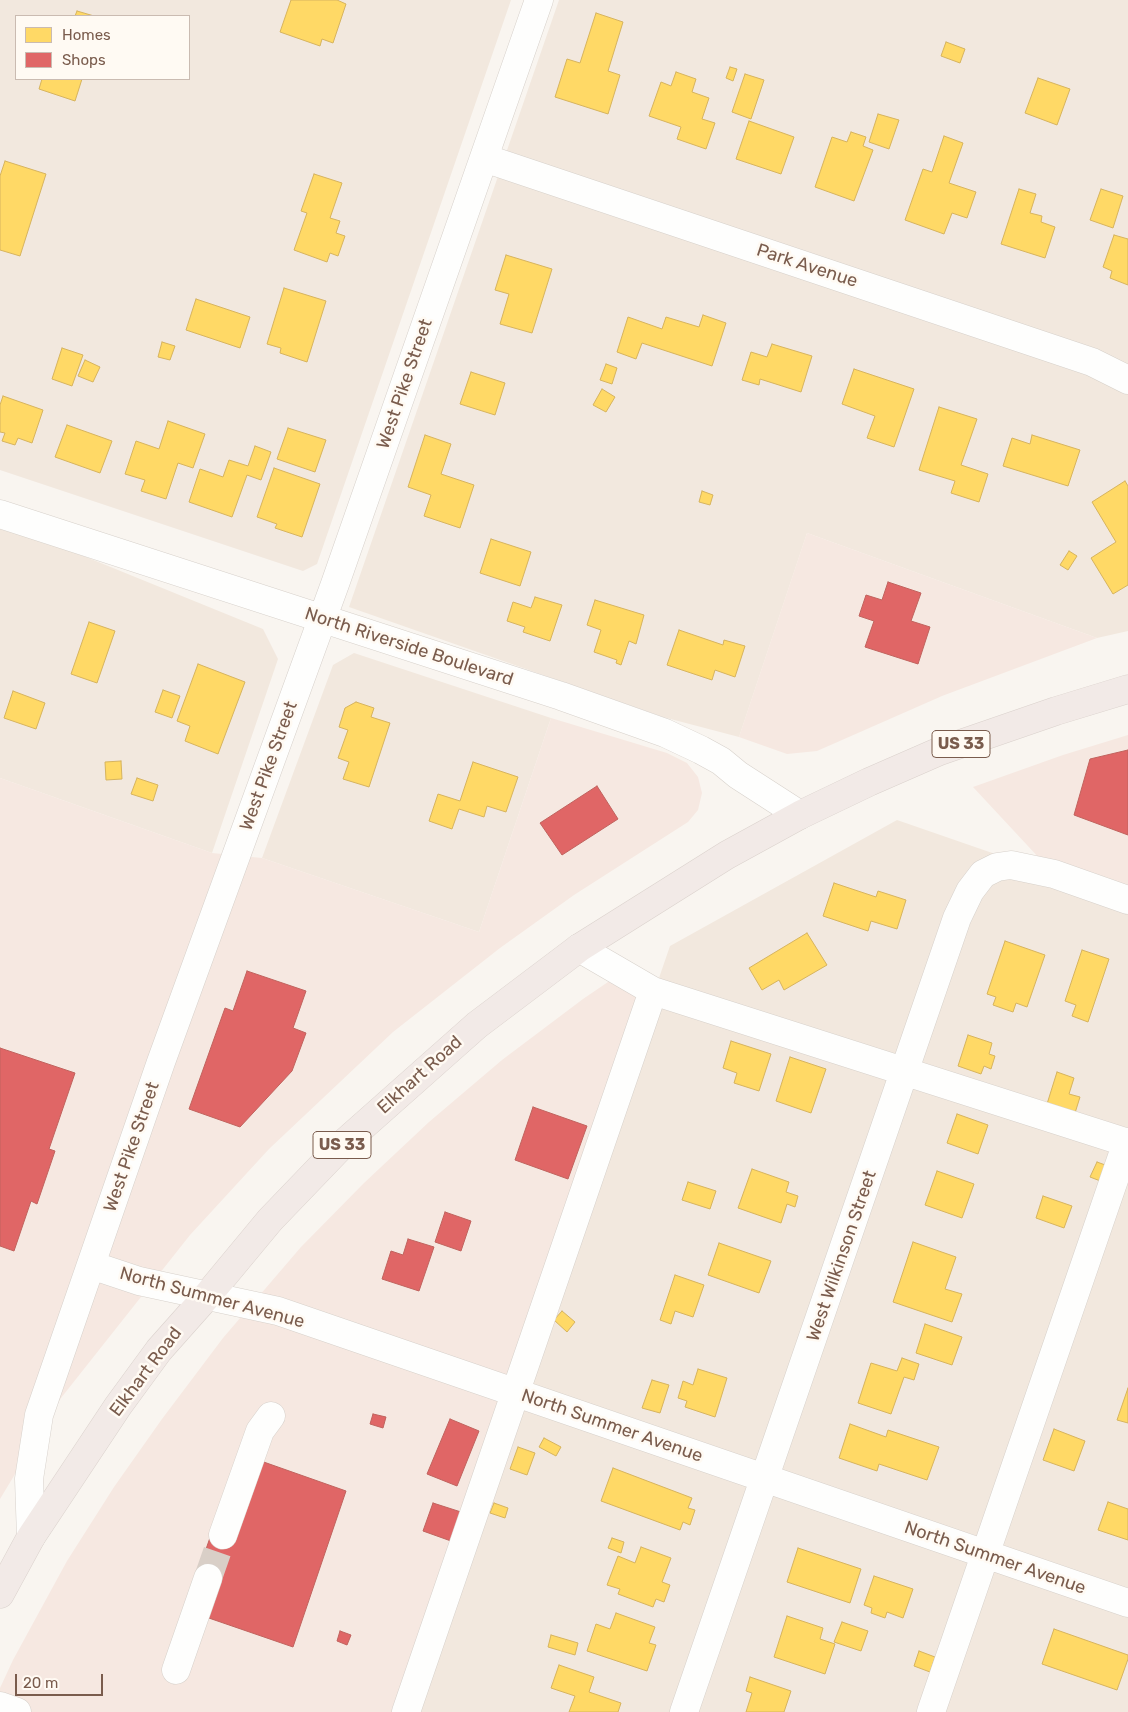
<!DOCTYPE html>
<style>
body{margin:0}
#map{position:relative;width:1128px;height:1712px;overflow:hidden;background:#f9f5f0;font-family:Rubik,sans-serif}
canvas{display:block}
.legend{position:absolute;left:15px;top:15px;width:175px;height:65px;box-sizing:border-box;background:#fffaf3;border:1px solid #cabbb1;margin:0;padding:6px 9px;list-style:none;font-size:15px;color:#7a5c4d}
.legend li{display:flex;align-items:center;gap:10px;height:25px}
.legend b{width:25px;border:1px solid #cabbb1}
.scale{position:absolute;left:15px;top:1674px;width:88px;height:22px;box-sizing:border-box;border:2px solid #7a5c4d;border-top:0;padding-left:6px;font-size:15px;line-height:18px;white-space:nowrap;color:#7a5c4d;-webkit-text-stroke:4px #fffaf3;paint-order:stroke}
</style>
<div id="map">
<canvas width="1128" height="1712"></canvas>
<ul class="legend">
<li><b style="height:14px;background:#ffd966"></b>Homes</li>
<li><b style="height:14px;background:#e06666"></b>Shops</li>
</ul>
<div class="scale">20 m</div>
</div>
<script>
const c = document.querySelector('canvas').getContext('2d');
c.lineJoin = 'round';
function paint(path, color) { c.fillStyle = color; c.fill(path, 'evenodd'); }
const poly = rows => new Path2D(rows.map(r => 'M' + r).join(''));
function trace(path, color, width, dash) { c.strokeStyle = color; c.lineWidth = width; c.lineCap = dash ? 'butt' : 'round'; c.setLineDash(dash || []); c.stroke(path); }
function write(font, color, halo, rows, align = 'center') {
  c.font = font + ' Rubik,sans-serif'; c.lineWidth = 5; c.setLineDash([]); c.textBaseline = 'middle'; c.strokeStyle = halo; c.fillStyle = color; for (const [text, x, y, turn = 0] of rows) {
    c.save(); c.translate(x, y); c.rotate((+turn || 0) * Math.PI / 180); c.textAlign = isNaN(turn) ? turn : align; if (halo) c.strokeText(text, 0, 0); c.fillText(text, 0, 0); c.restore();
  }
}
paint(poly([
 [0,0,511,0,317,564,303,571,0,470],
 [16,16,189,16,189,79,16,79],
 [559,0,1128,0,1128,631,1097,638,807,533,739,737,663,717,349,607],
 [0,522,263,629,278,659,212,853,0,778],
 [354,653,551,718,479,932,262,858,333,665],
 [897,820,1128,900,1128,1712,406,1712,670,946]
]), '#f2e8de');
paint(poly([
 [807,533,1097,638,942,696,817,751,787,754,739,737],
 [551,718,667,753,687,763,698,777,702,793,698,810,688,822,574,895,500,948,393,1032,269,1149,190,1235,61,1398,0,1499,0,778,212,853,262,858,479,932],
 [1128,735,1128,900,1054,874,973,787,1063,755],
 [616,981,646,990,398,1712,0,1712,0,1688,13,1660,67,1561,114,1487,162,1419,223,1338,301,1247,364,1183,429,1122,502,1060,583,999,608,982]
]), '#f6e8e1');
const homes = poly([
 [291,0,337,0,346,4,333,43,322,39,320,46,280,32,291,0],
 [77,11,94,16,75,16,77,11],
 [596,13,623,22,608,71,620,75,608,114,555,97,567,59,580,63,596,13],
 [946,42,965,49,960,63,941,56,946,42],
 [730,67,737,69,733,81,726,78,730,67],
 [676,72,696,79,692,92,709,98,702,119,715,123,706,149,677,139,681,127,649,116,661,82,671,86,676,72],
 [745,74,764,80,751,119,732,112,745,74],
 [1038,78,1070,89,1057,125,1025,113,1038,78],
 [42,79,82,79,75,101,39,89,42,79],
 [878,114,899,120,889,149,869,142,878,114],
 [749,121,794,137,781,174,736,159,749,121],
 [851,132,866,137,863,146,873,150,854,201,815,187,832,137,847,142,851,132],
 [944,136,963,143,949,183,976,192,967,218,952,213,944,234,905,220,923,169,932,172,944,136],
 [5,161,46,174,20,256,0,250,0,176,5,161],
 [314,174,342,183,330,218,340,221,336,233,345,236,338,256,330,253,327,262,294,250,307,213,301,211,314,174],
 [1019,189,1036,194,1030,213,1042,216,1041,222,1055,227,1045,258,1001,244,1019,189],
 [1101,189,1123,196,1113,228,1090,220,1101,189],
 [1114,235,1128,239,1128,285,1110,278,1112,271,1103,267,1114,235],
 [506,255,552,269,532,333,500,324,509,294,495,290,506,255],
 [284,288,326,301,307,362,280,353,281,348,267,344,284,288],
 [196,299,250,317,240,348,186,330,196,299],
 [703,315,726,323,712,366,642,343,636,359,617,352,628,317,662,329,666,317,699,327,703,315],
 [162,342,175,346,170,360,158,357,162,342],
 [772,344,812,356,801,392,760,379,759,385,742,380,751,352,767,357,772,344],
 [62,348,83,355,72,386,52,379,62,348],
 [85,360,100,367,93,382,78,376,85,360],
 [606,364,617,368,612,384,600,380,606,364],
 [854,369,914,389,894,447,867,438,875,416,842,404,854,369],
 [471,372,505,383,495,415,460,404,471,372],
 [602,389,615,397,606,412,593,405,602,389],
 [3,396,43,410,32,443,18,438,15,445,2,441,5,433,0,432,0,405,3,396],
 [939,407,977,419,961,465,988,474,979,502,951,493,955,481,919,470,939,407],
 [168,421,205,434,193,468,178,463,166,499,141,491,145,480,125,474,136,441,159,449,168,421],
 [67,425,112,441,100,473,55,457,67,425],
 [288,428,326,440,315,472,277,459,288,428],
 [425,435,451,444,441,474,474,485,460,528,424,516,431,495,408,487,425,435],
 [1032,435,1080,450,1068,486,1003,466,1012,438,1030,444,1032,435],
 [255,446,271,452,261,480,247,475,232,517,189,502,200,469,223,477,229,460,248,466,255,446],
 [274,468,320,484,302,537,275,528,277,524,257,517,274,468],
 [1125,481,1128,486,1128,585,1113,594,1091,558,1116,542,1092,502,1125,481],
 [702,491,713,495,710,505,699,502,702,491],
 [491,539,531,552,520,586,480,573,491,539],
 [1069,551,1077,556,1068,570,1060,565,1069,551],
 [535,597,562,605,550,641,523,632,525,627,507,621,513,602,531,608,535,597],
 [595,600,644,615,636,644,629,641,621,665,616,663,617,660,594,652,601,630,587,625,595,600],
 [89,622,115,631,97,683,71,674,89,622],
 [679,630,723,645,724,640,745,646,735,677,715,670,712,680,667,665,679,630],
 [198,664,245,682,218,754,185,741,190,726,177,721,198,664],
 [163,690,180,696,172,718,155,712,163,690],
 [13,691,45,703,36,729,4,718,13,691],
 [356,702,374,708,371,717,390,723,369,787,343,779,349,762,338,758,348,730,339,727,345,708,356,702],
 [121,761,122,779,106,780,105,762,121,761],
 [473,762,518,777,506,812,487,806,484,817,459,809,452,829,429,821,438,794,460,801,473,762],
 [137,778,158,785,153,801,131,794,137,778],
 [834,883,876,897,878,891,906,900,897,929,871,921,868,931,823,916,834,883],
 [807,933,827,965,784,990,779,980,762,990,749,968,807,933],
 [1005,941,1045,955,1027,1007,1016,1003,1013,1012,993,1005,996,997,987,994,1005,941],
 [1082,950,1109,959,1088,1022,1072,1016,1076,1005,1065,1001,1082,950],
 [968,1035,992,1043,989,1054,995,1056,991,1069,984,1066,981,1074,958,1066,968,1035],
 [731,1041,771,1054,759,1091,734,1083,737,1073,723,1068,731,1041],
 [790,1057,826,1069,811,1113,776,1101,790,1057],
 [1057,1072,1074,1078,1069,1094,1080,1097,1075,1113,1047,1104,1057,1072],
 [957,1114,988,1125,978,1154,947,1143,957,1114],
 [1097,1162,1108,1166,1103,1182,1090,1177,1097,1162],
 [752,1169,789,1182,786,1192,798,1196,795,1207,787,1204,781,1223,738,1208,752,1169],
 [937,1171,974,1184,962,1218,925,1205,937,1171],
 [688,1182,716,1191,710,1209,682,1200,688,1182],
 [1043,1196,1072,1206,1064,1228,1036,1218,1043,1196],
 [913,1242,956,1257,945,1289,962,1294,952,1322,893,1302,913,1242],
 [719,1243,771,1261,759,1293,708,1275,719,1243],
 [675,1275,704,1285,693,1317,675,1311,671,1324,660,1320,675,1275],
 [562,1311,575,1322,567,1332,554,1320,562,1311],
 [925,1324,962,1337,952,1365,916,1353,925,1324],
 [902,1358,919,1364,914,1380,904,1377,891,1414,858,1403,871,1363,897,1371,902,1358],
 [698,1369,727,1378,715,1417,685,1407,687,1401,678,1398,683,1381,693,1385,698,1369],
 [652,1380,669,1385,660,1413,642,1408,652,1380],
 [1128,1388,1128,1423,1117,1420,1128,1388],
 [850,1424,886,1437,888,1430,939,1447,927,1480,879,1464,877,1471,839,1458,850,1424],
 [1054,1429,1085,1441,1074,1471,1043,1460,1054,1429],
 [544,1438,561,1447,556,1456,539,1447,544,1438],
 [518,1447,535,1453,527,1475,510,1469,518,1447],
 [613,1468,692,1498,688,1508,695,1510,690,1525,683,1522,680,1530,601,1501,613,1468],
 [1108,1502,1128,1509,1128,1540,1098,1530,1108,1502],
 [494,1503,508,1508,505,1518,490,1513,494,1503],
 [612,1538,624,1542,621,1553,608,1548,612,1538],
 [641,1547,671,1558,662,1582,670,1585,664,1602,656,1599,653,1607,618,1594,620,1589,607,1585,618,1556,635,1563,641,1547],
 [798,1548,861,1569,850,1603,787,1582,798,1548],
 [874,1576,913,1589,903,1618,887,1612,885,1618,871,1613,872,1608,864,1605,874,1576],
 [616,1613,655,1627,649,1643,656,1645,647,1671,587,1651,596,1624,610,1629,616,1613],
 [787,1616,823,1628,820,1639,835,1644,825,1674,774,1657,787,1616],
 [842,1622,868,1631,861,1651,834,1642,842,1622],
 [1054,1629,1128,1655,1128,1659,1117,1690,1042,1664,1054,1629],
 [551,1635,578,1643,575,1655,548,1647,551,1635],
 [919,1651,935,1657,930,1672,914,1666,919,1651],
 [559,1665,594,1677,589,1692,621,1703,618,1712,569,1712,575,1696,551,1688,559,1665],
 [750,1677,791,1691,784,1712,746,1712,752,1693,746,1691,750,1677]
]);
paint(homes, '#ffd966');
trace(homes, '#d7b45e', 1);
const shops = poly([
 [888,582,921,593,911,621,930,627,918,664,865,647,874,621,859,616,866,595,882,600,888,582],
 [1128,750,1128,835,1074,815,1090,759,1128,750],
 [597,786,618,819,562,855,540,823,597,786],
 [247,971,306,991,293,1028,306,1033,292,1071,240,1127,189,1109,225,1008,233,1011,247,971],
 [0,1048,75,1073,49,1149,55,1151,37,1204,31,1201,14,1251,0,1246,0,1048],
 [533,1107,587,1126,568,1179,515,1160,533,1107],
 [445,1212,471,1221,461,1251,435,1242,445,1212],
 [408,1239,434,1247,419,1291,382,1279,391,1251,403,1255,408,1239],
 [373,1414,386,1417,383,1428,370,1424,373,1414],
 [450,1419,479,1431,457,1486,427,1474,450,1419],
 [258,1460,346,1491,293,1647,203,1616,197,1575,212,1532,258,1460],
 [433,1503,461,1512,451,1541,423,1531,433,1503],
 [340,1631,351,1635,347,1645,337,1641,340,1631]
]);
paint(shops, '#e06666');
trace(shops, '#c1635e', 1);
trace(poly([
 [208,1578,223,1535]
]), '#d9cfc7', 28, [28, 14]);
const minor = poly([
 [484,158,1092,362,1128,380],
 [0,514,561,696,665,733,701,750,721,761,738,775,800,815],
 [579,948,653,991,1128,1143],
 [91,1265,139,1281,278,1311,1128,1603],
 [223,1535,260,1431,271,1416],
 [31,1537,29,1479,39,1415,161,1062,335,584,539,0],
 [176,1670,208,1578],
 [0,1706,17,1712],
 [406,1712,653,991],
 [684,1712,957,918,970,891,983,874,997,867,1011,865,1054,874,1128,900],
 [931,1712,1127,1142]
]);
const highway = poly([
 [0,1594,31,1537,118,1406,159,1350,207,1296,270,1220,344,1143,477,1025,579,948,727,855,800,815,869,782,940,751,1056,711,1128,689]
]);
trace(minor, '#d7d1cb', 29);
trace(highway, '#dad1cc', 29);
trace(minor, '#fefefd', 28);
trace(highway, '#f2eae7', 28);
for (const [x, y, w] of [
 [961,744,58],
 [342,1145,58]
]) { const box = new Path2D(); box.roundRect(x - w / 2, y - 13.5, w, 27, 4); c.fillStyle = '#fffaf3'; c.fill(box); trace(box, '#7a5c4d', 1); }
write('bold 16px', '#7a5c4d', null, [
 ["US 33",961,744],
 ["US 33",342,1145]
]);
write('18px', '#7a5c4d', '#fffaf3', [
 ["Park Avenue",807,266,18],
 ["West Pike Street",405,384,-71],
 ["North Riverside Boulevard",409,647,18],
 ["West Pike Street",269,766,-70],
 ["Elkhart Road",420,1075,-42],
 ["West Pike Street",132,1147,-71],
 ["West Wilkinson Street",842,1256,-71],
 ["North Summer Avenue",212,1298,15],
 ["Elkhart Road",146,1372,-53],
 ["North Summer Avenue",612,1426,19],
 ["North Summer Avenue",995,1558,19]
]);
</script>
